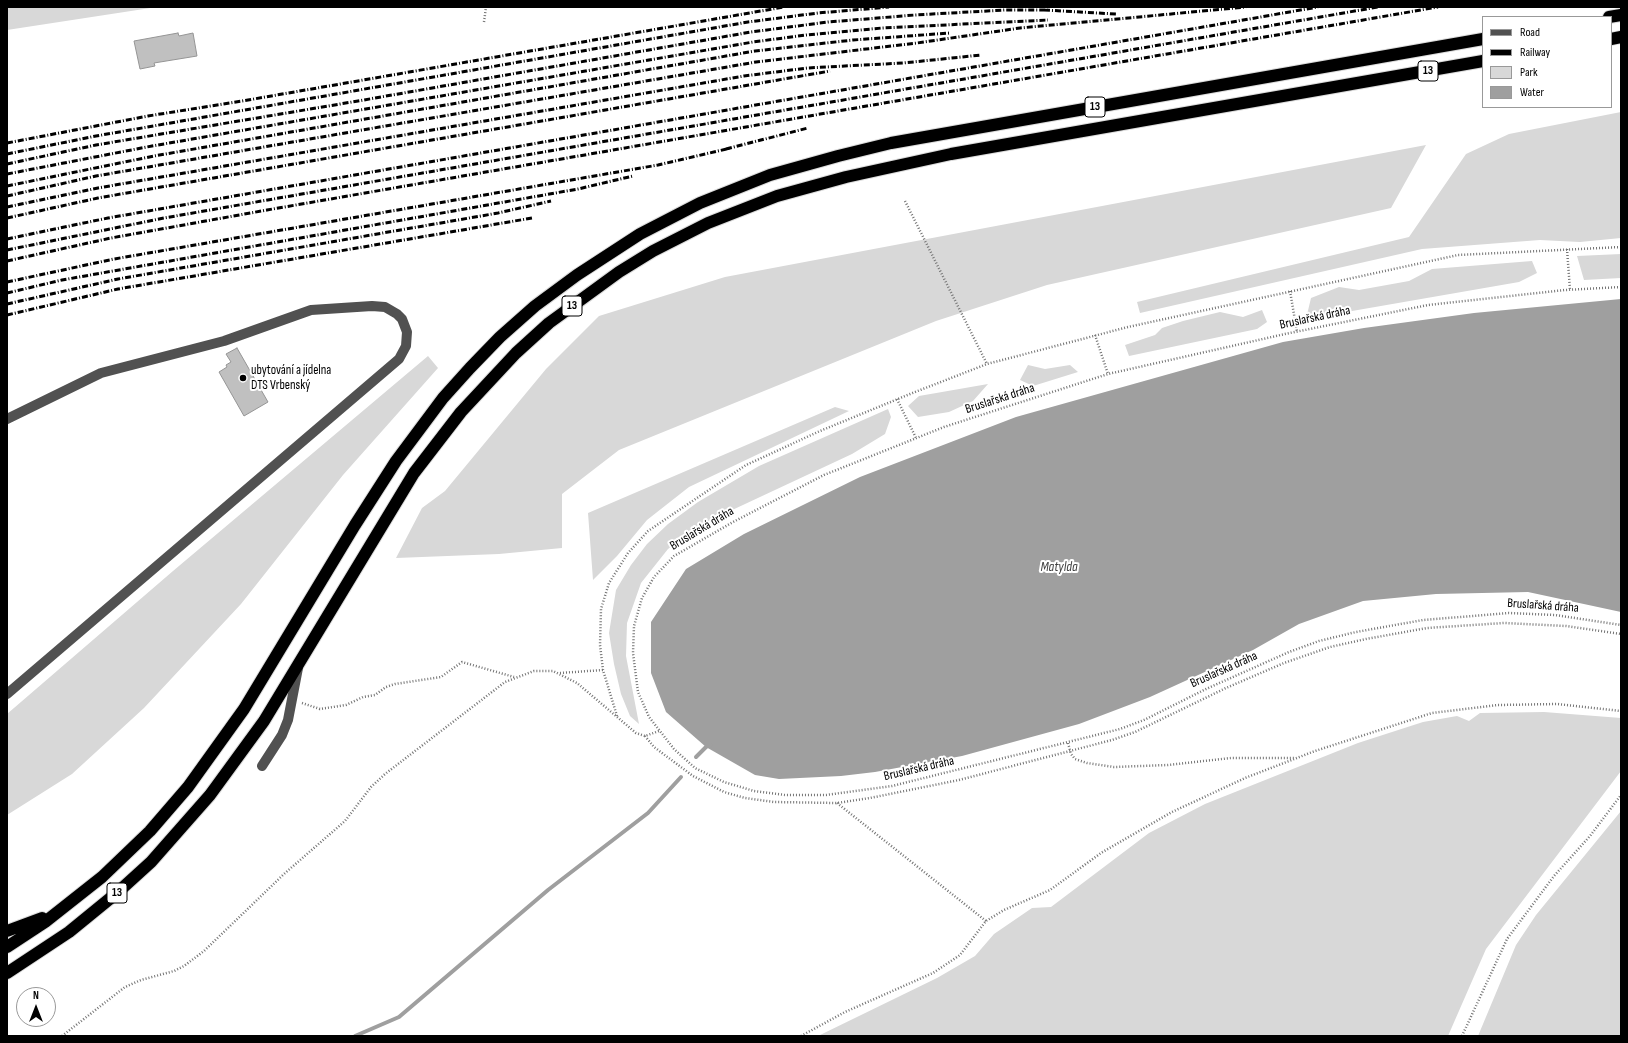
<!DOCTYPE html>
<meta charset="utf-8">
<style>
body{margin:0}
#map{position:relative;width:1628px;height:1043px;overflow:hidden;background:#fff;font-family:"Sofia Sans Condensed",sans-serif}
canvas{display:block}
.frame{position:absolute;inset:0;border:8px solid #000;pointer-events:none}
.legend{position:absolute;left:1482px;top:16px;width:130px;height:92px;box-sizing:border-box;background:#fff;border:1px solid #999;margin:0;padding:5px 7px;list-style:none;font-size:12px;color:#000}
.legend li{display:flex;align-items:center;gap:8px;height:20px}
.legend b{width:20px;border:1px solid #999}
.north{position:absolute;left:16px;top:987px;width:40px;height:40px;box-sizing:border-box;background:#fff;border:1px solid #999;border-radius:50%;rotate:0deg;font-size:11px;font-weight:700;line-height:16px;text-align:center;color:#000}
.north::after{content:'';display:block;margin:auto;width:14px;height:18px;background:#000;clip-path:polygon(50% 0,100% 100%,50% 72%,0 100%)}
</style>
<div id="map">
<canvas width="1628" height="1043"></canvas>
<div class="frame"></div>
<ul class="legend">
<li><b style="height:5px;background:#515151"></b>Road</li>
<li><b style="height:5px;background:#000"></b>Railway</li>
<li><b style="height:11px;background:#d8d8d8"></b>Park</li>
<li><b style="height:11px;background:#9f9f9f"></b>Water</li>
</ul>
<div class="north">N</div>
</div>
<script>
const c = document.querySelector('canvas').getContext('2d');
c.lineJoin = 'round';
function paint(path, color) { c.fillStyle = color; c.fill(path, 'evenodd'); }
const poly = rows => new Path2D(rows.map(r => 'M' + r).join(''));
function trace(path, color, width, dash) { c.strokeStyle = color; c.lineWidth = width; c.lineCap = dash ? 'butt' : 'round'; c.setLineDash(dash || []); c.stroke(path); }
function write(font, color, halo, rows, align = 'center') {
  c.font = font + ' "Sofia Sans Condensed",sans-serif'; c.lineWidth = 4; c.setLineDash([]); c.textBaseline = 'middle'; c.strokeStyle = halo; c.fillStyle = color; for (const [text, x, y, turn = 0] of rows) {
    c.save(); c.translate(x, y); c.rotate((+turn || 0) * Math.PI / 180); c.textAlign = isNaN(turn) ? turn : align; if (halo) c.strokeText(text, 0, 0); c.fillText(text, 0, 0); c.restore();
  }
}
paint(poly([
 [7,7,59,8,157,7,7,30],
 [1621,112,1621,238,1580,242,1540,240,1422,249,1140,313,1137,302,1409,237,1466,154,1509,134],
 [1426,145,1391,208,1047,285,936,321,619,450,562,494,562,548,499,554,396,558,422,508,445,491,546,369,599,316,725,277],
 [1621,254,1621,278,1584,280,1577,256],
 [1532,261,1537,273,1519,282,1306,319,1311,298,1339,287,1359,290,1409,281,1432,269],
 [1262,310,1267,322,1257,329,1129,356,1125,345,1155,335,1162,328,1183,321,1220,312,1243,317],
 [428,356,438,368,343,475,241,604,144,708,72,774,7,815,7,714,173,571],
 [1028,365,1045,369,1070,365,1078,372,1033,386,1020,380],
 [988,384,973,401,949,412,918,417,908,406,919,396],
 [835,407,849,411,689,487,647,520,617,556,593,580,588,513],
 [888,409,891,417,885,434,852,454,698,526,668,549,641,583,627,623,626,656,639,724,630,716,621,694,614,664,609,633,616,590,631,565,647,544,668,524,698,502,759,466],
 [1544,712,1621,718,1621,771,1486,949,1448,1036,818,1036,937,978,975,956,994,934,1032,908,1051,907,1149,833,1205,804,1358,743,1423,722,1457,716,1469,721,1480,713],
 [1621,811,1621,1036,1478,1036,1516,945,1536,915]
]), '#d8d8d8');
paint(poly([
 [1621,299,1621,612,1528,592,1436,594,1363,601,1299,624,1253,650,1150,697,1079,724,962,756,875,772,841,776,779,779,755,775,706,747,666,712,651,673,651,622,686,569,744,534,860,477,1016,417,1283,342,1364,328,1474,313]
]), '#9f9f9f');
trace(poly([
 [696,757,706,747,711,745],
 [355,1036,399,1017,548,890,648,813,681,777]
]), '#9f9f9f', 4);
const building = poly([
 [178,33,179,36,193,33,197,56,154,63,155,66,140,69,134,41,178,33],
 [237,348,268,402,244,416,219,372,227,367,226,365,231,362,226,354,237,348]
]);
paint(building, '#c0c0c0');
trace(building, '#959595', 1);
const highway = poly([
 [1609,17,1621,15],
 [1611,39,1621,37],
 [7,931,42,918],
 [7,947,45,922,102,877,150,831,188,787,244,709,355,525,396,461,443,398,470,368,500,337,535,306,577,275,640,234,700,203,770,175,838,156,891,143,1483,39],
 [7,973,69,932,118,892,151,862,210,795,264,721,414,473,461,412,516,353,549,323,619,272,653,251,708,223,777,196,846,177,951,154,1483,61]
]);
trace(highway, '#dbdbdb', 14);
trace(poly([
 [484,22,486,7],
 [905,201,987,364],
 [1567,249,1570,290],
 [1621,287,1565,290,1428,305,1285,334,1108,374,944,427,824,475,733,522,674,556,654,577,642,598,634,626,633,653,638,692,649,717,674,749,695,768,724,782,754,791,785,795,826,795,892,786,1120,729,1144,720,1206,689,1289,652,1319,641,1356,632,1423,620,1509,613,1555,615,1621,625],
 [1290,291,1297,332],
 [1095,335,1108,374],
 [897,399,916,438],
 [560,673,603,670],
 [302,703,320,709,346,705,363,697,375,695,386,687,395,684,441,677,462,662,514,677],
 [617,716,603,670,600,645,601,609,609,583,628,553,648,531,746,465,820,431,910,394,987,364,1128,327,1458,255,1621,247],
 [645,736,654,747,693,776,724,792,745,798,774,802,837,803,870,798,959,780,1112,740,1135,732,1226,688,1284,663,1330,647,1366,639,1427,628,1504,623,1566,626,1621,634],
 [1068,743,1071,754,1075,759,1087,763,1114,767,1168,765,1231,758,1295,758],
 [837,803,986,921],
 [62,1036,125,987,141,980,174,971,184,966,204,951,284,874,345,821,371,787,385,774,505,682,534,671,553,671,577,683,636,733,645,736,659,731],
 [801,1036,845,1012,933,973,960,955,986,921,1004,910,1050,890,1101,853,1172,812,1245,778,1315,751,1432,713,1498,705,1557,704,1621,711],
 [1462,1036,1507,939,1554,876,1590,836,1621,795]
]), '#737373', 2.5, [1, 2]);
trace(poly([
 [7,419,101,373,224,341,311,310,372,306,385,307,397,314,402,319,407,332,406,346,399,359,7,694],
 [262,766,282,735,288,720,298,668]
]), '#515151', 10);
trace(highway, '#000', 12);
trace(poly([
 [1044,10,1116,14],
 [7,143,148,116,248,100,784,7],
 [726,149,808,128],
 [7,154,96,136,748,22,818,13,889,7],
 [7,164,96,145,358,101,751,32,828,22,915,15,1005,10,1049,10],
 [7,174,152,146,753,42,806,35,882,28,1048,20],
 [7,186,154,156,755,51,853,40,950,33],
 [7,196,96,176,756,62,917,43,1020,28,1246,7],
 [7,207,98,188,744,76,807,68,903,63,981,55],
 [7,218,98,198,830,71],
 [7,239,108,218,1318,7],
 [7,250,164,218,1378,7],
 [7,261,111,238,267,210,1438,7],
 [7,282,114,259,658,165,731,148],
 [7,293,62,280,578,189,633,176],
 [7,304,118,279,498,213,551,201],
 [7,315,118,289,532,218]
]), '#000', 3, [6, 2, 1, 2]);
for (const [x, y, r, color] of [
 [243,378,4,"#000"]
]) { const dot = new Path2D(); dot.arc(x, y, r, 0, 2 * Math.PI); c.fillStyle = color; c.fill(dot); trace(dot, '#fff', 1.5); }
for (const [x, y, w] of [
 [1428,71,20],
 [1095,107,20],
 [572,306,20],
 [117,893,20]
]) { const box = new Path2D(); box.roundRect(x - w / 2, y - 10, w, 20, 3); c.fillStyle = '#fff'; c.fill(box); trace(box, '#000', 1); }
write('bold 12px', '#000', null, [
 ["13",1428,71],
 ["13",1095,107],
 ["13",572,306],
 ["13",117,893]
]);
write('13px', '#000', '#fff', [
 ["Bruslařská dráha",1315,318,-12],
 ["Bruslařská dráha",1000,399,-18],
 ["Bruslařská dráha",702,529,-31],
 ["Bruslařská dráha",1543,606,4],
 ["Bruslařská dráha",1224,670,-24],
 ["Bruslařská dráha",919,769,-13]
]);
write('13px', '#000', '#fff', [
 ["ubytování a jídelna",251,371],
 ["DTS Vrbenský",251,386]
], 'left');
write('italic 14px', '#404040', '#fff', [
 ["Matylda",1059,567]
]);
</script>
